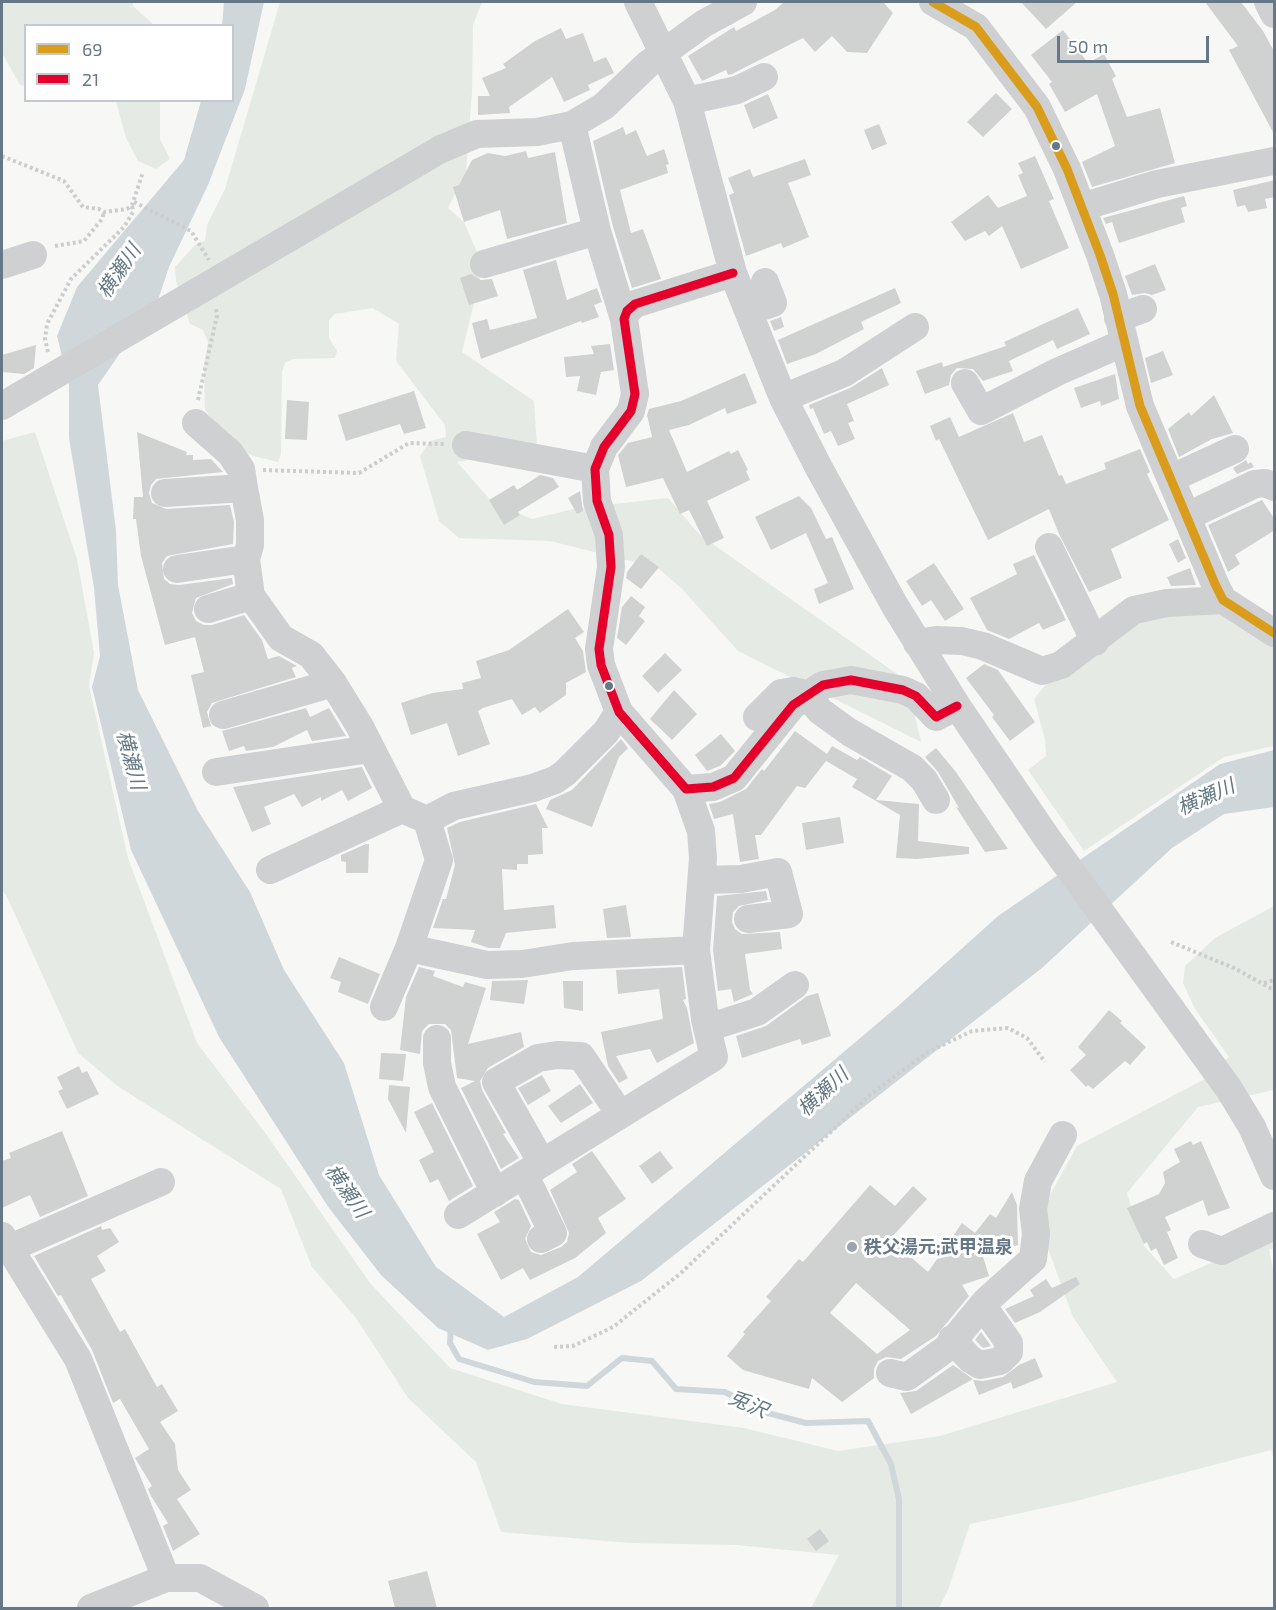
<!DOCTYPE html>
<meta charset="utf-8">
<style>
body{margin:0}
#map{position:relative;width:1276px;height:1610px;overflow:hidden;background:#f7f7f6;font-family:"Exo 2",sans-serif}
canvas{display:block}
.frame{position:absolute;inset:0;border:3px solid #667787;pointer-events:none}
.legend{position:absolute;left:24px;top:24px;width:210px;height:78px;box-sizing:border-box;background:#fff;border:2px solid #c2c9cf;margin:0;padding:8px 10px;list-style:none;font-size:18px;color:#667787}
.legend li{display:flex;align-items:center;gap:12px;height:30px}
.legend b{width:30px;border:2px solid #c2c9cf}
.scale{position:absolute;left:1057px;top:36px;width:152px;height:27px;box-sizing:border-box;border:3px solid #667787;border-top:0;padding-left:8px;font-size:18px;line-height:21px;white-space:nowrap;color:#667787;-webkit-text-stroke:4px #fff;paint-order:stroke}
</style>
<div id="map">
<canvas width="1276" height="1610"></canvas>
<div class="frame"></div>
<ul class="legend">
<li><b style="height:8px;background:#da9d1b"></b>69</li>
<li><b style="height:8px;background:#e4002b"></b>21</li>
</ul>
<div class="scale">50 m</div>
</div>
<script>
const c = document.querySelector('canvas').getContext('2d');
c.lineJoin = 'round';
function paint(path, color) { c.fillStyle = color; c.fill(path, 'evenodd'); }
const poly = rows => new Path2D(rows.map(r => 'M' + r).join(''));
function trace(path, color, width, dash) { c.strokeStyle = color; c.lineWidth = width; c.lineCap = dash ? 'butt' : 'round'; c.setLineDash(dash || []); c.stroke(path); }
function write(font, color, halo, rows, align = 'center') {
  c.font = font + ' "Exo 2","Noto Sans JP",sans-serif'; c.lineWidth = 6; c.setLineDash([]); c.textBaseline = 'middle'; c.strokeStyle = halo; c.fillStyle = color; for (const [text, x, y, turn = 0] of rows) {
    c.save(); c.translate(x, y); c.rotate((+turn || 0) * Math.PI / 180); c.textAlign = isNaN(turn) ? turn : align; if (halo) c.strokeText(text, 0, 0); c.fillText(text, 0, 0); c.restore();
  }
}
paint(poly([
 [2,2,133,2,133,6,154,25,26,26,25,86,20,85,2,53],
 [280,2,482,2,473,25,472,92,466,172,448,208,464,222,483,266,462,352,534,401,537,448,457,462,494,504,532,519,578,508,668,498,700,535,907,681,921,742,738,651,682,589,658,568,550,541,459,538,439,521,420,456,430,441,446,437,445,425,396,361,399,324,373,308,335,314,329,320,329,338,337,351,335,358,293,359,285,363,282,372,281,454,278,462,250,455,216,424,205,410,204,367,208,342,203,330,190,324,176,281,175,267,195,245,205,241,207,225,225,189],
 [116,101,160,101,160,139,170,159,156,169,138,161,126,138],
 [35,432,77,559,94,653,89,686,128,858,197,1043,266,1134,370,1283,450,1368,562,1404,744,1428,838,1451,940,1436,1117,1382,1073,1317,1037,1218,1077,1146,1203,1080,1229,1057,1195,1009,1183,983,1185,966,1215,938,1274,906,1274,1090,1198,1107,1127,1193,1144,1246,1174,1279,1274,1236,1274,1248,1269,1250,1274,1273,1274,1459,1271,1450,1072,1502,970,1524,948,1590,939,1608,811,1608,839,1555,736,1545,630,1543,501,1532,476,1462,408,1398,356,1318,312,1267,281,1189,119,1087,78,1053,7,897,2,890,2,441],
 [1193,608,1233,615,1274,639,1274,746,1224,757,1084,851,1028,770,1046,756,1045,740,1034,699,1053,676,1145,616]
]), '#e6eae4');
paint(poly([
 [224,2,264,2,245,89,208,185,169,267,159,297,98,385,116,531,118,585,138,690,198,811,250,892,284,970,344,1063,379,1175,436,1267,504,1317,578,1277,898,1006,998,916,1220,764,1274,750,1274,807,1224,814,1172,848,1042,968,641,1281,527,1339,488,1350,438,1328,381,1275,329,1208,219,1037,131,850,92,687,100,656,94,588,69,438,69,385,57,336,77,287,184,160,201,101,232,100,232,26,222,25]
]), '#d0d7db');
trace(poly([
 [451,1326,450,1343,459,1359,534,1382,587,1386,622,1358,652,1361,676,1389,725,1392,760,1411,806,1423,868,1421,891,1464,899,1499,899,1608]
]), '#d0d7db', 6);
paint(poly([
 [784,2,883,2,893,13,867,53,847,52,832,36,815,52,803,38,732,74,728,75,726,70,702,81,688,56,734,27,736,31,775,10],
 [1021,2,1077,2,1046,29],
 [1205,2,1241,2,1263,31,1275,53,1275,136,1229,50,1238,46],
 [561,28,566,39,583,33,594,62,606,57,614,73,588,85,590,90,564,102,552,77,509,107,510,113,478,115,478,96,490,96,482,78,506,68,503,64,535,41],
 [1063,30,1088,63,1104,54,1116,76,1112,79,1127,117,1160,108,1175,163,1092,187,1082,162,1115,146,1097,94,1065,112,1049,84,1052,82,1031,55],
 [996,93,1012,109,983,137,967,122],
 [768,94,778,118,753,129,744,105],
 [879,124,887,144,872,150,864,130],
 [623,127,626,135,636,130,647,156,664,149,669,164,666,165,668,173,620,190,631,233,643,229,661,279,632,288,613,227,593,141],
 [526,151,528,158,555,152,567,223,507,239,500,210,464,222,453,187,459,185,472,160,488,153,505,156],
 [1035,156,1054,199,1049,201,1069,248,1021,269,1002,226,989,236,985,231,965,241,951,222,988,195,998,208,1027,196,1018,175,1023,173,1018,163],
 [805,159,811,175,788,183,809,237,783,248,781,243,746,256,729,195,734,193,728,178,750,169,753,177],
 [1275,180,1275,197,1265,199,1267,208,1248,212,1245,205,1237,207,1233,190],
 [1184,196,1187,206,1181,208,1185,222,1119,243,1112,222,1106,224,1103,218],
 [556,260,567,300,597,288,602,302,594,305,599,317,582,323,581,321,481,359,472,323,487,319,490,330,537,318,523,270],
 [1155,264,1166,290,1152,295,1145,293,1132,295,1125,276],
 [471,274,481,280,492,279,498,296,469,305,460,278],
 [895,288,901,303,861,322,864,329,816,354,787,364,778,340],
 [1078,308,1090,334,1057,349,1053,340,1009,361,1013,371,983,381,973,369,957,368,951,375,949,385,925,394,916,371,942,362,943,367,1006,346,1004,342],
 [781,317,784,327,774,331,770,321],
 [610,344,614,370,601,372,596,395,577,391,580,376,566,377,564,357,594,354,591,346],
 [36,345,34,368,24,374,2,372,2,355],
 [1163,351,1173,375,1151,383,1145,358],
 [882,368,889,385,847,404,854,421,848,423,855,439,838,446,831,431,824,434,813,408,810,409,809,405,850,388],
 [745,373,757,403,727,414,725,408,689,425,669,430,687,472,729,451,731,454,738,450,748,470,746,471,750,480,707,501,724,538,707,546,689,510,680,514,663,478,626,487,618,455,628,443,652,437,647,415,649,409,681,401],
 [1115,374,1119,399,1101,406,1100,401,1081,408,1074,388],
 [414,391,426,428,404,434,400,424,346,441,338,415],
 [1214,395,1233,433,1212,439,1179,457,1168,429,1189,412,1191,416],
 [287,400,309,402,307,440,285,439],
 [1013,413,1024,442,1042,435,1059,476,1062,475,1066,484,1106,469,1104,463,1140,449,1150,472,1147,474,1169,520,1111,549,1122,578,1089,592,1059,534,1049,509,988,540,939,439,936,441,930,426,950,417,959,437],
 [137,432,187,452,186,455,193,455,193,460,211,459,223,472,156,479,151,485,149,493,152,503,166,509,230,505,234,522,233,544,167,556,162,563,164,579,170,584,179,585,232,578,233,584,196,598,192,613,196,621,204,625,212,625,244,615,262,640,268,659,279,656,297,666,292,668,296,677,212,703,207,712,211,726,203,728,191,675,204,672,195,637,165,645,141,556,136,519,133,519,134,497,143,497],
 [1246,460,1248,464,1251,462,1254,467,1237,474,1233,468],
 [540,475,553,478,559,487,518,512,520,515,504,525,489,500,514,485,517,490],
 [580,491,583,511,577,514,568,498],
 [799,496,811,508,826,539,832,537,854,589,819,604,814,589,828,583,806,533,771,550,755,517],
 [1262,500,1275,520,1275,530,1235,555,1240,564,1228,572,1208,525],
 [1178,539,1186,558,1178,563,1169,544],
 [641,554,659,567,641,589,626,578,627,572],
 [1034,555,1066,620,1043,630,1039,623,1009,639,987,630,970,598,1017,574,1013,564],
 [934,563,964,609,945,621,931,600,922,606,906,581],
 [1190,568,1196,585,1171,586,1167,577],
 [631,596,645,607,639,616,645,621,626,645,617,638,622,607],
 [568,609,584,632,575,638,583,651,586,672,566,683,566,695,540,713,535,707,522,715,512,699,483,708,478,711,490,744,458,756,447,723,411,735,401,703,432,693,463,689,462,683,481,678,476,661,509,650],
 [665,653,682,670,658,693,642,676],
 [984,664,998,670,1035,722,1010,741,992,717,994,715,966,678],
 [674,690,697,714,672,740,650,719],
 [306,708,310,717,329,708,346,736,312,741,307,730,273,747,246,751,244,746,229,751,222,731],
 [795,731,827,754,832,746,857,760,860,757,892,776,876,800,919,804,918,841,969,847,969,854,917,859,896,858,900,815,852,787,857,779,826,761,805,788,797,786,761,835,755,835,759,859,740,862,733,814,714,819,709,804,720,802,746,789,762,769,764,771],
 [721,734,735,751,720,766,707,771,695,755],
 [621,739,628,748,619,757,592,827,546,809,550,800,572,790],
 [936,748,956,772,1008,849,985,852,956,807,959,808,938,772,925,757],
 [362,767,372,788,348,801,342,790,321,801,321,797,302,807,294,794,264,807,271,824,252,832,233,787],
 [536,804,548,828,542,828,543,854,528,855,528,864,517,864,517,870,502,869,504,910,554,905,556,928,506,933,500,948,489,948,471,942,475,930,433,928,443,899,446,899,455,865,447,828,460,822],
 [840,817,844,843,806,850,802,823],
 [366,844,369,844,368,873,346,873,346,862,341,861,341,855],
 [766,891,768,900,739,906,733,912,732,922,735,929,742,934,780,932,782,949,745,954,750,990,753,994,734,1002,731,989,718,991,713,950,717,896],
 [626,905,631,937,607,938,603,909],
 [339,957,380,974,368,1004,338,992,341,982,330,978],
 [419,967,435,971,433,976,463,987,465,982,486,988,468,1044,521,1032,524,1047,488,1068,480,1081,482,1090,506,1133,503,1134,519,1158,501,1169,461,1088,475,1081,457,1078,451,1030,445,1024,429,1024,422,1031,420,1054,400,1050,406,997],
 [682,967,686,999,683,1000,687,1008,694,1043,657,1063,650,1049,616,1056,628,1078,619,1083,608,1066,601,1032,663,1019,659,989,618,994,616,970],
 [528,980,524,1004,490,1000,492,981],
 [563,981,583,981,583,1011,564,1008],
 [818,993,831,1036,802,1045,800,1039,742,1058,736,1036,766,1026,807,996],
 [1109,1010,1122,1021,1120,1023,1146,1047,1130,1065,1125,1061,1093,1089,1088,1085,1086,1087,1070,1070,1086,1055,1078,1047],
 [381,1053,406,1054,403,1081,379,1079],
 [79,1066,82,1073,87,1071,99,1094,67,1109,58,1091,63,1089,57,1077],
 [542,1075,551,1091,528,1105,518,1088],
 [580,1084,593,1103,561,1123,548,1106],
 [389,1085,410,1087,406,1133,388,1099],
 [432,1103,473,1186,449,1201,438,1179,430,1183,419,1160,434,1152,414,1112],
 [62,1131,88,1196,40,1217,30,1195,2,1208,2,1161,11,1158,9,1153],
 [1191,1141,1193,1145,1201,1141,1230,1208,1208,1216,1203,1200,1165,1217,1171,1230,1167,1232,1178,1258,1164,1265,1156,1248,1151,1251,1147,1242,1144,1244,1127,1208,1159,1194,1165,1183,1163,1172,1180,1162,1174,1149],
 [592,1151,626,1199,598,1218,606,1233,575,1258,530,1280,523,1268,501,1280,477,1234,500,1222,494,1212,515,1199,519,1200,531,1226,525,1239,531,1252,541,1255,561,1247,567,1242,569,1233,550,1190,577,1172,572,1164],
 [660,1151,673,1168,652,1184,639,1166],
 [870,1185,895,1206,913,1186,927,1199,890,1239,928,1272,962,1223,975,1233,990,1214,996,1218,1012,1192,1017,1205,1018,1245,983,1257,989,1276,962,1285,969,1296,936,1336,901,1359,886,1357,878,1361,874,1369,874,1378,842,1402,812,1378,809,1389,743,1370,727,1356,745,1334,743,1332,771,1301,766,1297,799,1259,803,1262],
 [856,1283,910,1330,877,1354,830,1313],
 [101,1226,102,1230,110,1228,119,1242,97,1256,106,1271,91,1279,120,1332,125,1329,157,1387,162,1384,178,1411,160,1422,175,1444,178,1470,191,1490,177,1499,200,1534,173,1551,163,1526,168,1523,151,1496,148,1489,152,1486,135,1458,149,1449,120,1399,113,1403,92,1350,61,1295,58,1296,34,1256],
 [1076,1277,1080,1284,1040,1312,1015,1323,1005,1309,1034,1296,1030,1290,1046,1279,1052,1288],
 [981,1332,991,1346,983,1348,975,1340],
 [1035,1358,1043,1377,1013,1389,1011,1382,979,1395,973,1380,983,1381,1003,1377,1019,1365],
 [953,1365,973,1379,911,1414,900,1393,916,1391],
 [820,1529,829,1541,816,1551,807,1539],
 [427,1571,437,1608,395,1608,388,1581]
]), '#d0d2d2');
trace(poly([
 [2,156,64,181,83,207,99,209,104,212,127,209,132,205,143,172],
 [134,202,191,231,209,260],
 [55,246,84,241,102,219,104,212],
 [48,352,45,339,47,324,71,279,124,227,133,212,132,205],
 [198,400,217,316,216,308],
 [263,470,359,473,409,443,445,444],
 [1171,942,1234,968,1274,990],
 [1264,983,1274,980],
 [554,1347,573,1346,613,1327,681,1273,872,1093,928,1052,972,1031,1008,1028,1027,1038,1045,1062]
]), '#cccdcd', 4, [3, 3]);
trace(poly([
 [638,2,687,101,733,273,783,398,819,468,895,606,957,706,1047,838,1229,1089,1252,1127,1274,1176],
 [933,2,976,27,1037,107,1067,169,1100,255,1113,294,1140,406,1215,584,1223,600,1274,633],
 [1268,2,1274,14],
 [687,101,737,90,764,77],
 [572,125,597,231,624,319],
 [441,149,477,134,537,132,572,125,604,106,648,64,703,24,743,2],
 [1082,207,1157,184,1274,161],
 [484,264,597,231],
 [2,265,33,255],
 [733,273,635,304,627,311,624,319,635,394,631,411,604,447,595,469,597,501,609,535,611,567,599,649,601,665,619,712,686,789,713,787,734,778,793,705,823,685,851,680,903,690,916,696,936,717,957,706],
 [749,311,773,303,765,282],
 [1118,318,1143,309],
 [965,383,981,411,1057,372,1123,343],
 [783,398,844,373,915,327],
 [466,445,595,469],
 [1172,478,1235,449],
 [244,488,250,520,250,545,246,559,251,596,281,638,311,655,333,683,359,725,402,809,427,820],
 [165,493,244,488,241,469,230,453,196,423],
 [1188,516,1255,484,1265,483,1274,487],
 [1049,547,1095,642],
 [177,569,246,559],
 [208,609,251,596],
 [917,643,936,640,962,641,983,646,1042,671,1061,665,1134,610,1167,603,1223,600],
 [223,715,333,683],
 [757,717,781,693,793,691,806,694,820,711,849,732,912,768,924,780,936,800],
 [216,772,370,749],
 [270,870,402,809],
 [702,880,741,879,778,872,789,914,748,919],
 [409,948,487,965,522,964,573,956,696,950],
 [384,1007,409,948,439,860,427,820,454,806,533,788,555,780,565,773,606,732,619,712],
 [707,1028,757,1012,795,985],
 [437,1039,437,1063,442,1087,495,1193],
 [542,1163,496,1082,538,1058,557,1055,581,1056,620,1114],
 [524,1174,553,1233,541,1239],
 [458,1215,714,1057,705,1019,696,950,703,858,701,831,686,789],
 [2,1236,78,1359,166,1578],
 [1202,1244,1222,1251,1274,1226],
 [10,1248,161,1182],
 [952,1339,970,1359,980,1365,1000,1361,1009,1352,1009,1343,983,1306],
 [890,1373,907,1377,947,1348,986,1301,1033,1259,1036,1234,1033,1209,1038,1181,1063,1135],
 [91,1608,166,1578,200,1578,255,1608]
]), '#ced0d1', 28);
trace(poly([
 [2,406,441,149]
]), '#ced0d1', 28);
trace(poly([
 [933,2,976,27,1037,107,1067,169,1100,255,1113,294,1140,406,1215,584,1223,600,1274,633]
]), '#da9d1b', 9);
trace(poly([
 [733,273,635,304,627,311,624,319,635,394,631,411,604,447,595,469,597,501,609,535,611,567,599,649,601,665,619,712,686,789,713,787,734,778,793,705,823,685,851,680,903,690,916,696,936,717,957,706]
]), '#e4002b', 9);
for (const [x, y, r, color] of [
 [1056,146,5,"#667787"],
 [609,686,5,"#667787"],
 [852,1247,6,"#99a4ae"]
]) { const dot = new Path2D(); dot.arc(x, y, r, 0, 2 * Math.PI); c.fillStyle = color; c.fill(dot); trace(dot, '#fff', 2); }
write('bold 18px', '#667787', '#fff', [
 ["秩父湯元;武甲温泉",864,1247]
], 'left');
write('italic 20px', '#627883', '#fff', [
 ["横瀬川",119,271,-56],
 ["横瀬川",131,760,75],
 ["横瀬川",1206,797,-24],
 ["横瀬川",823,1092,-43],
 ["横瀬川",347,1191,55],
 ["兎沢",748,1404,23]
]);
</script>
